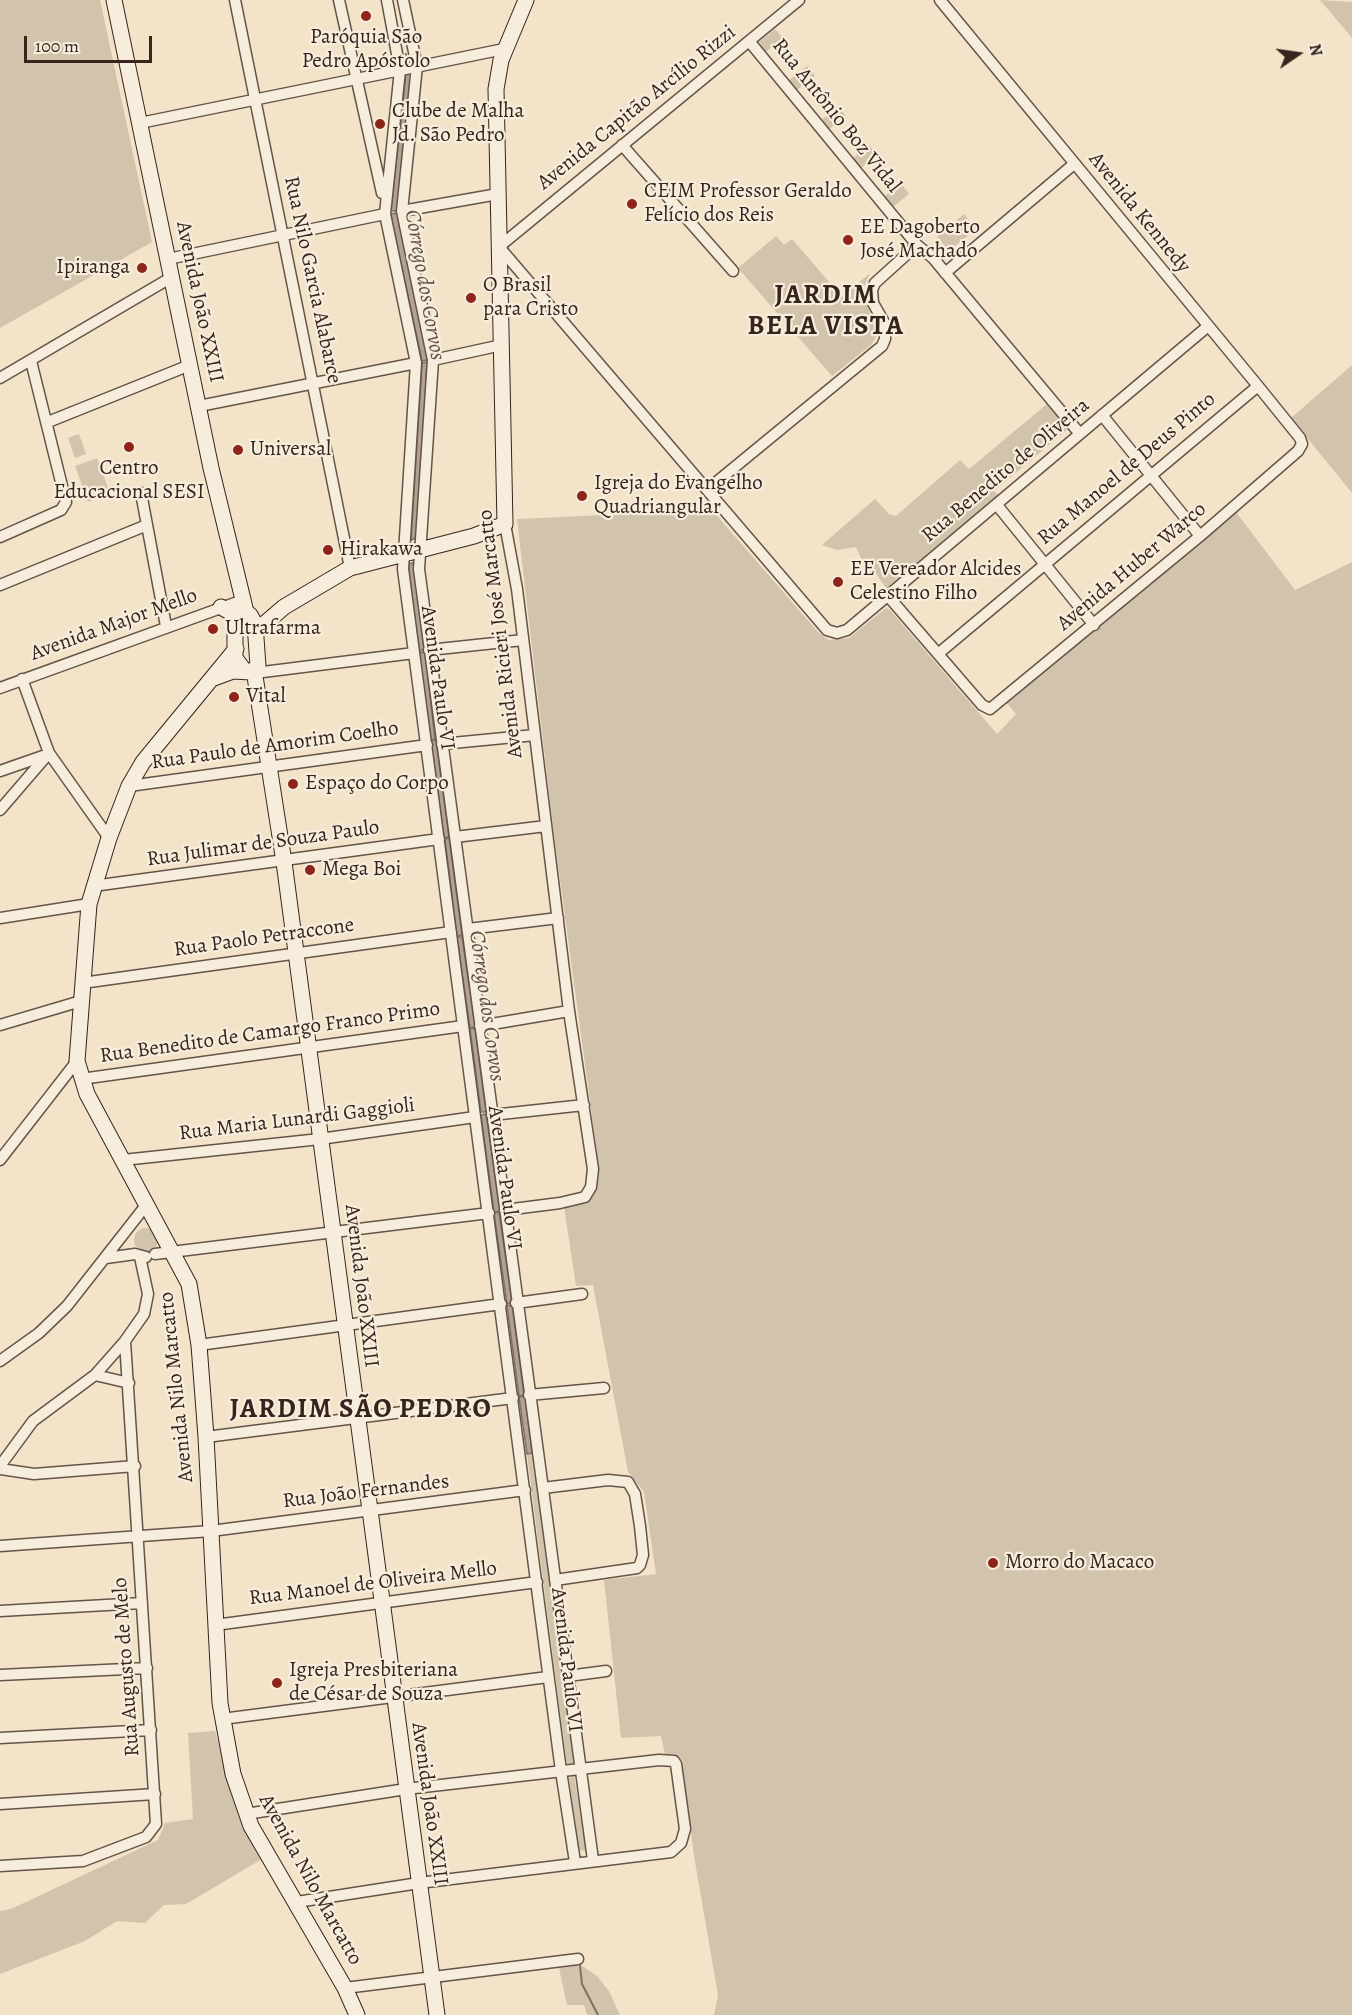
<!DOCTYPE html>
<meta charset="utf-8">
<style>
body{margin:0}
#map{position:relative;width:1352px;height:2015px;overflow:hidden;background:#f2e3c9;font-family:Alegreya,serif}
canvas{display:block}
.north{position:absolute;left:1268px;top:24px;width:60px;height:60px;-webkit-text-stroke:4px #f7eddc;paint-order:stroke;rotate:77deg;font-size:16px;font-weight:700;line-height:24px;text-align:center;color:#36241d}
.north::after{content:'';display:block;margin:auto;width:21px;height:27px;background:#36241d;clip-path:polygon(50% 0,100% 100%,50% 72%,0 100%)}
.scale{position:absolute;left:24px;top:36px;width:128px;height:27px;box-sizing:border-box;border:3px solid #36241d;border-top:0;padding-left:8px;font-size:18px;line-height:21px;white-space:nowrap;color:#36241d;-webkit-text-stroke:4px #f7eddc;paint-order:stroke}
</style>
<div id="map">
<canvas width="1352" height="2015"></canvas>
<div class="north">N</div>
<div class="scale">100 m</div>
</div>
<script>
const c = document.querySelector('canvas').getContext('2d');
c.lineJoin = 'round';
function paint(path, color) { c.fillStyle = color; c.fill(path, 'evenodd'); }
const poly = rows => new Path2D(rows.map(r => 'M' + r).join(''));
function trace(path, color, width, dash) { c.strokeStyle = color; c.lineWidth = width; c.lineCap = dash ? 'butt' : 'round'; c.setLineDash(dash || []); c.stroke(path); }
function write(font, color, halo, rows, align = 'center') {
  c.font = font + ' Alegreya,serif'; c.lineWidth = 4.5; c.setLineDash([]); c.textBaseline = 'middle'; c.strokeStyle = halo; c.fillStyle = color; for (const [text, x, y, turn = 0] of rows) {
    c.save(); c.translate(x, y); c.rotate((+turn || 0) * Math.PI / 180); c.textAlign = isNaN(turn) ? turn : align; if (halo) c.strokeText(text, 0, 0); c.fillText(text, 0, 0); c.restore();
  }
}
paint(poly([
 [0,0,100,0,152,242,0,328],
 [1320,0,1352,2,1352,38],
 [775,29,783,38,766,52,759,42],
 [807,66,815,76,797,90,789,80],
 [838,106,846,116,829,129,822,120],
 [869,145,877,155,861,168,853,158],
 [901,183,909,194,893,207,885,196],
 [964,214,976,229,949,251,937,236],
 [776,236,784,245,792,239,842,297,870,273,863,289,864,301,876,323,878,334,871,345,832,376,738,268],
 [1352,365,1352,493,1291,418],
 [1047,404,1068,429,994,491,998,495,886,588,875,572,865,567,856,547,837,550,822,545,875,499,889,514,896,516,960,460,969,469],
 [79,434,86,454,75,458,68,438],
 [97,458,110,493,88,502,75,466],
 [712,510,818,632,829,640,849,638,886,608,890,610,997,734,1016,714,1007,703,1236,512,1295,590,1352,562,1352,2015,714,2015,718,1995,694,1856,682,1760,676,1755,665,1754,661,1736,621,1738,604,1580,656,1574,644,1492,628,1472,593,1285,576,1286,564,1207,580,1204,590,1197,597,1166,597,1153,554,835,517,519],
 '134 1240a12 12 0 1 1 24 0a12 12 0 1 1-24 0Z',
 [532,1453,574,1764,567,1766,527,1454],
 [215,1731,235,1803,262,1859,186,1904,164,1905,145,1923,117,1921,85,1941,0,1974,0,1911,11,1909,158,1840,165,1823,193,1819,188,1733],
 [574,1776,586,1848,585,1851,579,1850,569,1778],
 [572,1965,582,1966,597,1976,609,1991,620,2015,587,2015,584,2005,567,2005,559,1968]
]), '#d2c3ac');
const water = poly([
 [412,72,397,211,391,211,406,74,412,72],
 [397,213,427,355,427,360,422,361,392,221,391,214,397,213],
 [427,362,417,538,411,540,422,363,427,362],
 [415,562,424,650,419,651,409,572,409,564,415,562],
 [425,652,435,739,431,739,419,653,425,652],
 [436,740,449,837,444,838,431,741,436,740],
 [449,838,462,935,457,936,445,839,449,838],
 [457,937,462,937,475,1027,470,1028,457,937],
 [475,1028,486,1112,481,1112,470,1029,475,1028],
 [486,1114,500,1211,494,1212,481,1115,486,1114],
 [499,1212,512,1303,507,1304,494,1213,499,1212],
 [512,1305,524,1395,519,1396,507,1306,512,1305],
 [525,1396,532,1453,527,1454,519,1397,525,1396]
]);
paint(water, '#b2a28f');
trace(water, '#807061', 1.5);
trace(poly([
 [406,54,407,60],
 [580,1966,582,1984,598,2015]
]), '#807061', 2);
const street = poly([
 [235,0,350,568],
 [339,0,382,193],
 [387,0,400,70,385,214,416,363,403,569,561,1771,575,1862],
 [403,0,417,66,402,211,433,360,419,569,593,1860],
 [749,41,917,245,933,258,1080,434],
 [140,123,504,49],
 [622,145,733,271],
 [402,211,498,194],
 [500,246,799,0],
 [500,248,827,630,837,633,847,630,1207,327],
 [168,259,385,214],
 [945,273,1074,164],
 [433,360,502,345],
 [0,378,172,277],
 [199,406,416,363],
 [1102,415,1200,536],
 [48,422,190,365],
 [708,489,882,346,885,339,885,324,873,303,872,290,875,283,917,245],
 [141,493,166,626],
 [997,505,1094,625],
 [0,537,61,510,66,502,31,361],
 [0,585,147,525],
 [888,596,982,705,990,709,1200,536,1298,451,1302,444,1300,438,1258,386,940,0],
 [429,650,523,640],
 [939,653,1258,386],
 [255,673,414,653],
 [22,679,49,753,109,838],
 [0,688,243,600],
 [442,744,535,735],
 [0,771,46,755],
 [129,786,427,745],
 [0,810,49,753],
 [455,837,546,826],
 [93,886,439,839],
 [0,918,89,904],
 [468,929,558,918],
 [82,983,451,932],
 [0,1025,81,1001],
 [480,1026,569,1011],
 [81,1079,463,1026],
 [492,1115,584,1105],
 [0,1160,77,1061],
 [123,1160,320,1139,475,1117],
 [505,1210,560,1203,585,1197,591,1187,593,1169,569,1011,517,589,505,524],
 [155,1254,489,1213],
 [106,1258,135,1254,146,1257],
 [516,1303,582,1294],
 [199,1345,501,1304],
 [0,1361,39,1333,67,1306,147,1204],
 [95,1375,129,1383],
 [529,1395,604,1388],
 [206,1437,513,1398],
 [0,1466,33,1421,95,1375,125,1341,144,1314,148,1294,140,1257],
 [0,1469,34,1474,135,1466],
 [543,1488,608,1480,628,1482,635,1494,640,1526,643,1555,640,1565,637,1568,555,1580],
 [0,1546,211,1531,525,1490],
 [0,1611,142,1603],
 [215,1625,537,1582],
 [0,1675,147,1668],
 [568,1676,606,1671],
 [222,1719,548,1677],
 [0,1738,151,1730],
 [0,1804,155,1794],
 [246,1814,406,1789,580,1769,659,1760,674,1761,676,1764,685,1829,681,1843,671,1852,419,1883,297,1902],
 [0,1866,83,1861,146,1837,156,1824,125,1341],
 [345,1988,578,1959]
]);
const secondary = poly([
 [114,0,211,468,246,612],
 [221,607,237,616],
 [256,631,284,607,350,568,474,536,505,524,496,89,501,60,526,0],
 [236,649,143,762,129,786,109,838,89,904,77,1061,87,1094,189,1284,199,1345,206,1437,220,1703,233,1774,251,1826,345,1988,357,2015],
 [254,670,284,862,437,2015],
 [214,678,233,671,251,672,258,666,255,624,250,615,246,612,237,616,235,624,235,658,244,670]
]);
trace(street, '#655448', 13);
trace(secondary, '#36241d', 17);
trace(street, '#f7eddc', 10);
trace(secondary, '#f7eddc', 15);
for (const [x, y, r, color] of [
 [366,16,6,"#8f2418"],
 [380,124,6,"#8f2418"],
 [632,204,6,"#8f2418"],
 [848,240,6,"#8f2418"],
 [142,268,6,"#8f2418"],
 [471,298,6,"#8f2418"],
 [129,447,6,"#8f2418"],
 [238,450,6,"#8f2418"],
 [582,496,6,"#8f2418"],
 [328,550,6,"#8f2418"],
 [838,582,6,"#8f2418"],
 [213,629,6,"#8f2418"],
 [234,697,6,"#8f2418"],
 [293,784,6,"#8f2418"],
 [310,870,6,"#8f2418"],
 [993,1563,6,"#8f2418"],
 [277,1683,6,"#8f2418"]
]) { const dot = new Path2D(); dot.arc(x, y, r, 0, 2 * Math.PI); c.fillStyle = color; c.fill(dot); trace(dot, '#f7eddc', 2); }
write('21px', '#36241d', '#f7eddc', [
 ["Paróquia São",366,38,"center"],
 ["Pedro Apóstolo",366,62,"center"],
 ["Clube de Malha",392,112],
 ["Jd. São Pedro",392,136],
 ["CEIM Professor Geraldo",644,192],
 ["Felício dos Reis",644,216],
 ["EE Dagoberto",860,228],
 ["José Machado",860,252],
 ["Ipiranga",130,268,"right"],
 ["O Brasil",483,286],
 ["para Cristo",483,310],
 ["Universal",250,450],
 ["Centro",129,469,"center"],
 ["Educacional SESI",129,493,"center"],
 ["Igreja do Evangelho",594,484],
 ["Quadriangular",594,508],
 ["Hirakawa",340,550],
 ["EE Vereador Alcides",850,570],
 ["Celestino Filho",850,594],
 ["Ultrafarma",225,629],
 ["Vital",246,697],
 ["Espaço do Corpo",305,784],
 ["Mega Boi",322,870],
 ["Morro do Macaco",1005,1563],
 ["Igreja Presbiteriana",289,1671],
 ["de César de Souza",289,1695]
], 'left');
write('21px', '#36241d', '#f7eddc', [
 ["Avenida Capitão Arcílio Rizzi",637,108,-39],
 ["Rua Antônio Boz Vidal",836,116,51],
 ["Avenida Kennedy",1139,213,51],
 ["Rua Nilo Garcia Alabarce",312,280,78],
 ["Avenida João XXIII",199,302,78],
 ["Rua Manoel de Deus Pinto",1127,469,-40],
 ["Rua Benedito de Oliveira",1006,471,-40],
 ["Avenida Huber Warco",1132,567,-40],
 ["Avenida Major Mello",114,625,-20],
 ["Avenida Ricieri José Marcatto",501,634,-97],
 ["Avenida Paulo VI",437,678,82],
 ["Rua Paulo de Amorim Coelho",275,746,-8],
 ["Rua Julimar de Souza Paulo",263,844,-8],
 ["Rua Paolo Petraccone",264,938,-8],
 ["Rua Benedito de Camargo Franco Primo",270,1033,-8],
 ["Rua Maria Lunardi Gaggioli",297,1120,-7],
 ["Avenida Paulo VI",504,1178,82],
 ["Avenida João XXIII",361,1286,83],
 ["Avenida Nilo Marcatto",177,1387,-96],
 ["Rua João Fernandes",366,1492,-7],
 ["Rua Manoel de Oliveira Mello",373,1584,-7],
 ["Avenida Paulo VI",566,1660,83],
 ["Rua Augusto de Melo",127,1667,-94],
 ["Avenida João XXIII",429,1804,82],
 ["Avenida Nilo Marcatto",310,1880,61]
]);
write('italic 22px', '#615045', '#f7eddc', [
 ["Córrego dos Corvos",424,285,80],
 ["Córrego dos Corvos",486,1006,82]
]);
c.letterSpacing = '1.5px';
write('bold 27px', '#36241d', '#f7eddc', [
 ["JARDIM",826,296],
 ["BELA VISTA",826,327],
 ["JARDIM SÃO PEDRO",361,1410]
]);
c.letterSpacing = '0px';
</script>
